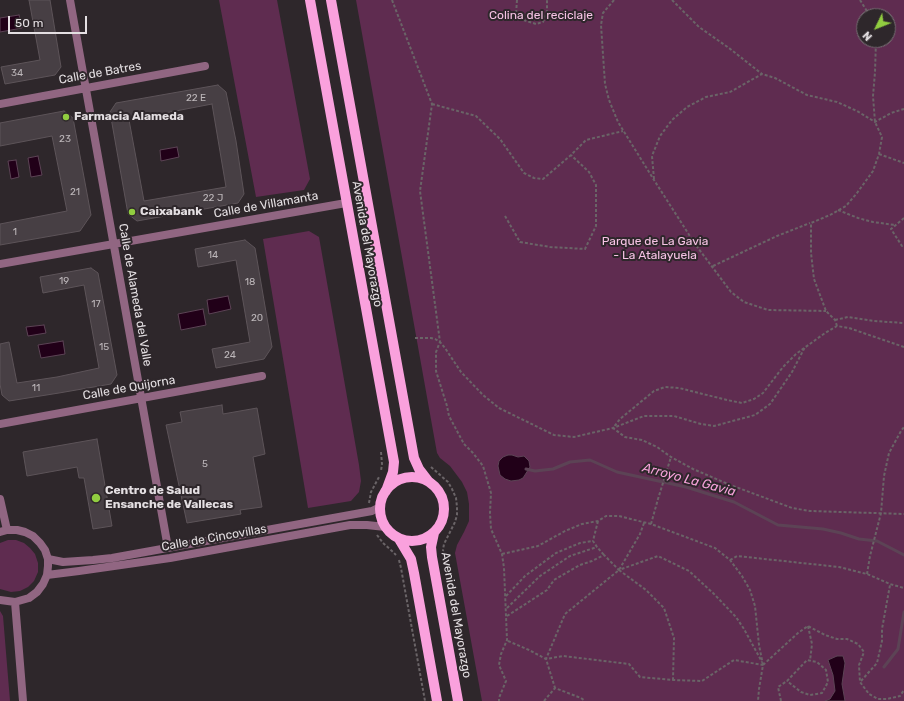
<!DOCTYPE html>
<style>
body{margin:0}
#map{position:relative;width:904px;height:701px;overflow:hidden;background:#2e272b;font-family:Rubik,sans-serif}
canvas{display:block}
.north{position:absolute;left:856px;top:8px;width:40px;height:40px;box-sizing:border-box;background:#2e272b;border:1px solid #777174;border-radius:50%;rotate:227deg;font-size:11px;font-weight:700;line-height:16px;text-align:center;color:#e4dfe2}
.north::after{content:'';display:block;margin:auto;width:14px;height:18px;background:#91cd40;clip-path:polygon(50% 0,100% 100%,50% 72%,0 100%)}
.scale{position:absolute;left:8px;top:16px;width:79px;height:18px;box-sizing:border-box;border:2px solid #e4dfe2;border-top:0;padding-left:5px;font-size:12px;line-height:14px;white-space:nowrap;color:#e4dfe2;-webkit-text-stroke:3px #2e272b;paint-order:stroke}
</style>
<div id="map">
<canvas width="904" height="701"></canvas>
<div class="north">N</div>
<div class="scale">50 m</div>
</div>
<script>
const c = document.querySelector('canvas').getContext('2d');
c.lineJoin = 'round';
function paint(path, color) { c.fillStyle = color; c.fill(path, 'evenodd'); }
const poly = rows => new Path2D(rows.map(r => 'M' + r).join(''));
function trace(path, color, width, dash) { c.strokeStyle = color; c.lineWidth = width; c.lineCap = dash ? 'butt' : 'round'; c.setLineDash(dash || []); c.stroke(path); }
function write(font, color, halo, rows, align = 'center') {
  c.font = font + ' Rubik,sans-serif'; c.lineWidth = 4; c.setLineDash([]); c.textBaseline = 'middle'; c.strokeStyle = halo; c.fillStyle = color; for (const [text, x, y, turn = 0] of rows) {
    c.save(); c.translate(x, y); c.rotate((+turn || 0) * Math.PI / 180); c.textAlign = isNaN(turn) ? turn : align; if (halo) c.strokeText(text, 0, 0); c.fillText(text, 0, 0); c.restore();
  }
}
paint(poly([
 [219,0,277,0,310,179,304,190,256,197],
 [356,0,904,0,904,701,482,701,455,553,457,545,464,532,469,521,469,504,467,492,462,482,450,466,440,458,437,453],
 [864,16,888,16,888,40,864,40],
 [309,231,319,237,359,465,361,481,359,492,351,501,308,508,263,239],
 [8,540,16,540,24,543,30,548,35,554,38,563,38,572,34,581,28,587,20,591,11,592,0,589,0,543],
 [0,611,3,616,10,701,0,701]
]), '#5f2c50');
const water = poly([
 [19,15,22,28,0,32,0,18,19,15],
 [177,147,179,157,161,161,160,150,177,147],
 [38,156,42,175,31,177,28,158,38,156],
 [16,160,19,177,11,179,8,161,16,160],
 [228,296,231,309,209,314,207,300,228,296],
 [203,309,206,325,181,330,178,314,203,309],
 [44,325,46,333,28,336,26,327,44,325],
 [63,341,65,354,41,358,38,345,63,341],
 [508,455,512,455,518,457,524,456,529,461,530,467,523,478,519,480,511,481,505,479,500,475,498,466,499,461,503,457,508,455],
 [837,656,843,656,845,663,842,684,845,701,825,701,830,699,835,691,833,675,828,660,837,656]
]);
paint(water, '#210018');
trace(water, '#5c4355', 1);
trace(poly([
 [526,469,535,471,553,469,570,462,590,460,617,472,686,487,734,502,778,525,823,529,841,533,859,539,877,541,904,555],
 [884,667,898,649,904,612]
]), '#5c4355', 3);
const building = poly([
 [29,0,50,0,61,67,55,75,5,84,1,67,40,60,29,0],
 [218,85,226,92,236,141,244,194,238,203,137,221,128,214,110,112,116,103,218,85],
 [212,104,226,187,144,201,129,120,212,104],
 [64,111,73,118,91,215,80,231,0,245,0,224,67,211,52,136,0,146,0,123,64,111],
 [245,240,255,248,272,347,264,359,216,368,212,349,250,342,236,260,198,267,195,249,245,240],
 [91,268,98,273,117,375,111,384,59,393,9,401,2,395,0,384,0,344,9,342,17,383,57,377,99,368,84,285,43,293,40,277,91,268],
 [222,405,223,414,257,408,265,454,253,457,262,507,240,510,241,514,187,523,166,425,182,422,180,412,222,405],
 [97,439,112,526,93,529,84,478,79,478,77,467,27,476,23,452,97,439]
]);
paint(building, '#473f44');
trace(building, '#5d5459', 1);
trace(poly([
 [392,0,432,104,420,191,440,342,436,352,436,371,447,406,449,416,464,444,473,453,483,466,491,493,490,513,491,529,502,554,504,568,507,640,501,654,499,665,506,681,499,698,499,701],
 [517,0,516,14,517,18,536,24,543,22,547,12,547,0],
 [614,0,603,13,601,25,605,84,609,100,618,122,654,180,695,244,731,292,744,302,768,310,826,311],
 [672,0,699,27,729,48,762,74],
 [860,0,870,16],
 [432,104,476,116,500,139,524,173,534,178,543,179,571,155,586,140,623,131],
 [879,154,904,163],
 [654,179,652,156,660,136,672,120,687,107,706,97,730,92,762,74,775,78,807,95,837,102,857,111,875,122,891,113,904,109],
 [838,210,858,218,873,222,895,225],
 [505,216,520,242,550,247,585,249,596,226,596,185,589,172,571,155],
 [904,218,891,229,902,246,904,246],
 [713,266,777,236,810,223],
 [835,320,848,317,874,321,904,323],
 [837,326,835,320,826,311,814,279,811,253,811,223,830,215,846,206,857,193,873,171,879,154,882,137,875,122,873,96,875,72,876,40],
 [415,338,431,338,435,339,440,342,445,348,461,372,483,395,499,408,554,435,574,437,613,428,644,416,674,416,701,424,714,426,755,415,770,404,792,372,805,347],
 [904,347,849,328,837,326,825,333,796,354,783,367,763,393,754,399,742,403,727,400,679,388,665,387,654,391,620,419,613,428,625,437,642,440,657,447,671,457,693,469,728,484,792,508,810,511,904,514],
 [381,452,382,464,381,471],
 [431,467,448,482,452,489,456,498,457,507,457,515,455,522,444,544,443,550,445,568],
 [369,503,371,492,379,477],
 [598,521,593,541,597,547,604,555],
 [644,523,640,534,619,570,565,614,546,659,563,656,629,664,640,677,673,680,702,681,734,660,763,665],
 [651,524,658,499,671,457],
 [377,535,383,543,392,551,396,555],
 [502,554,538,546,565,531,582,524,598,521,606,516,619,516,651,524,715,548,730,560,742,576,750,590,755,606,759,645,763,665,759,689,758,701],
 [399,560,401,568,425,701],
 [730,560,737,556,839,567,867,574,890,584,904,588],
 [619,570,646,590,664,608,674,638,673,680],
 [867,574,870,556,881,513,884,476,889,453,901,431,904,427],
 [506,596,525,576,556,553,580,543,593,541],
 [507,608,540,576,570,556,597,547],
 [507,616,547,590,554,580,580,565,592,561,604,555,619,570,658,556,689,571,714,594,736,617,744,629,762,662],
 [808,626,812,644,810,661],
 [508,641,529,650,546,659,555,688],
 [763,665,798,633,808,626,825,635,837,639,847,639,858,644,864,652,859,665,860,682,869,694,878,699,887,699,900,696,904,690],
 [861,681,877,663,882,641,882,629,890,585],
 [544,701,555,688,581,698,585,701],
 [781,701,778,687,787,681,807,660,817,662,826,670,828,682,822,693,810,695,801,692,787,681]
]), '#6a6467', 2, [3, 2]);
trace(poly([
 [70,0,168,548],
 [0,104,205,66],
 [0,264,346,203],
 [0,424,262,376],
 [0,499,7,530],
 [0,532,7,530,17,530,25,532,33,536,40,543,45,550,48,559,48,566,47,575,43,584,37,592,29,598,15,602,0,600],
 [48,559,63,562,93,560,112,558,372,511,380,507],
 [47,575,79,571,170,558,350,525,367,525,385,527],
 [15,602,23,701]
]), '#916682', 8);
trace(poly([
 [310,0,394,462,393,472,386,491],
 [331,0,414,458,419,469,429,482],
 '380 509a32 32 0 1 1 64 0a32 32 0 1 1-64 0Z',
 [434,533,431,547,432,557,458,701],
 [399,539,411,559,414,573,437,701]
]), '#faa1dd', 10);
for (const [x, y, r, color] of [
 [66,117,4,"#91cd40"],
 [132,212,4,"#91cd40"],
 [96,498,5,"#91cd40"]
]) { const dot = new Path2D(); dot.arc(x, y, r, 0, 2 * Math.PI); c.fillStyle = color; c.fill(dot); trace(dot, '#2e272b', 1.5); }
write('10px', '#bdb7ba', null, [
 ["34",17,73],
 ["22 E",196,98],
 ["23",65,139],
 ["21",75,192],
 ["22 J",213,198],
 ["1",15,232],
 ["14",213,255],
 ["19",64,281],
 ["18",250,282],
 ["17",96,304],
 ["20",257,318],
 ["15",104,347],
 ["24",230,355],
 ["11",36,388],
 ["5",205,464]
]);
write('12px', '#f7c3e5', '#2e272b', [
 ["Colina del reciclaje",541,16],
 ["Parque de La Gavia",655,242],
 ["- La Atalayuela",655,256]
]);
write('12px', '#e4dfe2', '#2e272b', [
 ["Calle de Batres",100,73,-10],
 ["Calle de Villamanta",266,205,-10],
 ["Avenida del Mayorazgo",367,244,80],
 ["Calle de Alameda del Valle",135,295,80],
 ["Calle de Quijorna",129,388,-10],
 ["Calle de Cincovillas",214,538,-10],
 ["Avenida del Mayorazgo",456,615,80]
]);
write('bold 12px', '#e4dfe2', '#2e272b', [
 ["Farmacia Alameda",74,117],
 ["Caixabank",140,212],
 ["Centro de Salud",105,491],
 ["Ensanche de Vallecas",105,505]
], 'left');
write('italic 13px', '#f5a1d9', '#2e272b', [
 ["Arroyo La Gavia",689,480,15]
]);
</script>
